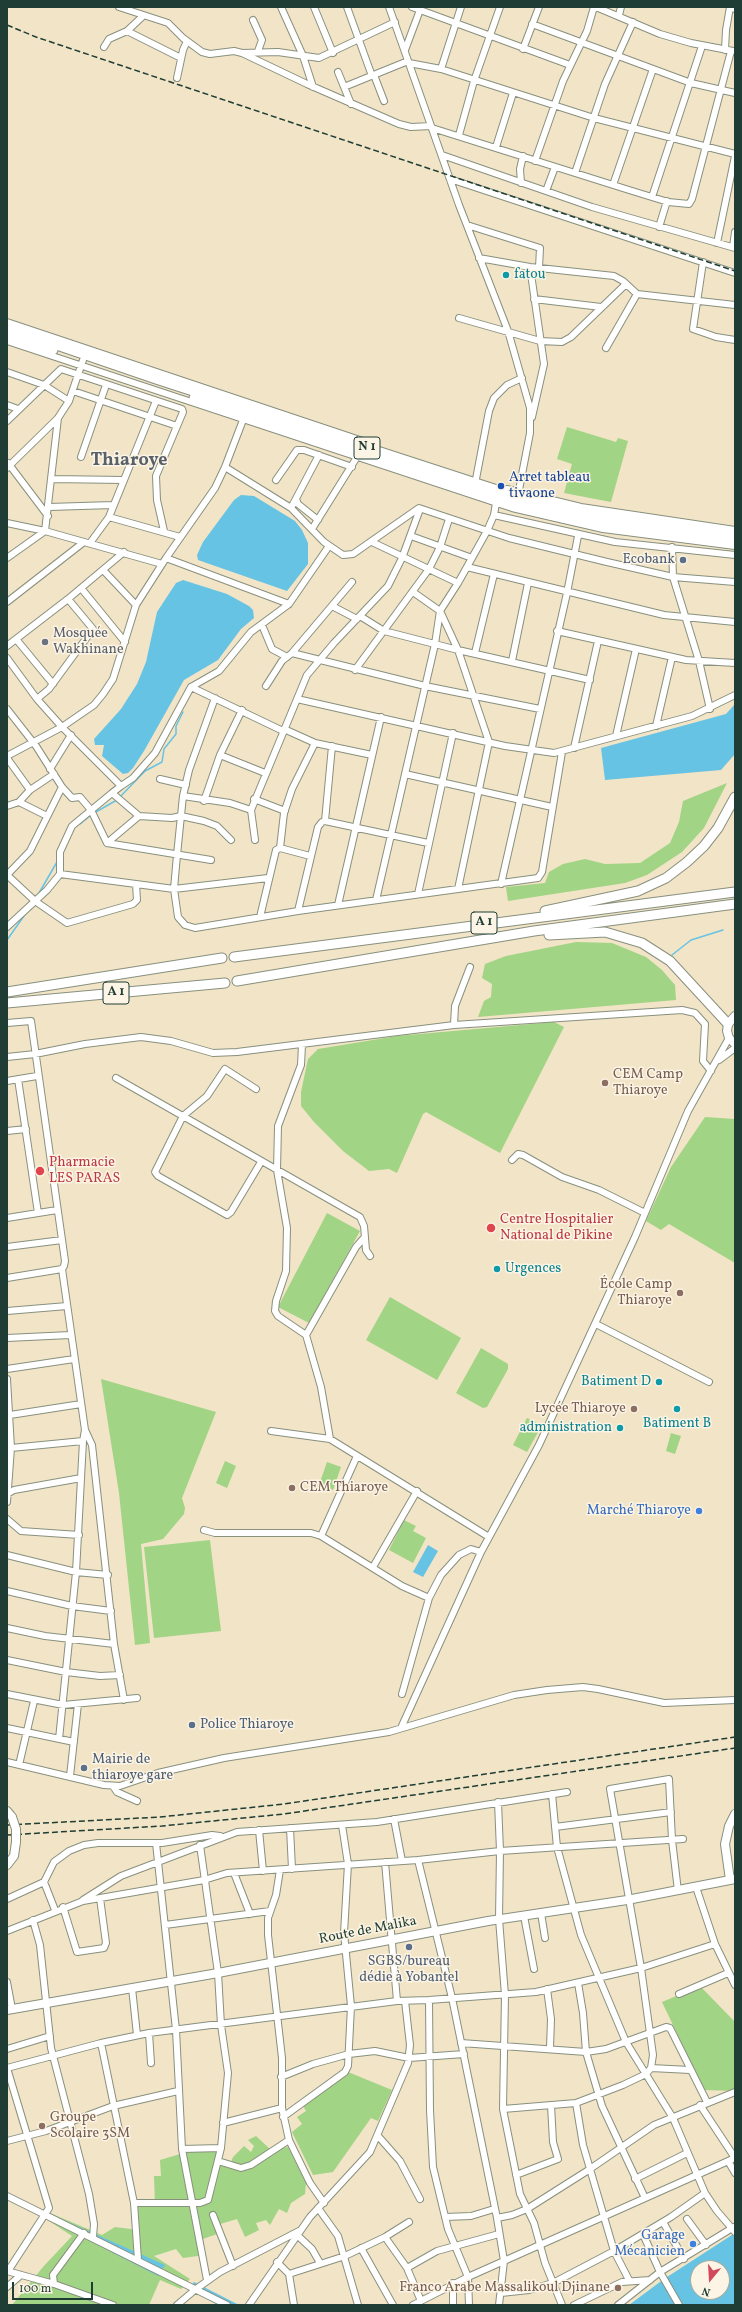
<!DOCTYPE html>
<meta charset="utf-8">
<style>
body{margin:0}
#map{position:relative;width:742px;height:2312px;overflow:hidden;background:#f2e4c7;font-family:Vollkorn,serif}
canvas{display:block}
.frame{position:absolute;inset:0;border:8px solid #1f3d34;pointer-events:none}
.north{position:absolute;left:690px;top:2260px;width:40px;height:40px;box-sizing:border-box;background:#fcf5e5;border:1px solid #a4ab9e;border-radius:50%;rotate:198deg;font-size:11px;font-weight:700;line-height:16px;text-align:center;color:#1f3d34}
.north::after{content:'';display:block;margin:auto;width:14px;height:18px;background:#d1495b;clip-path:polygon(50% 0,100% 100%,50% 72%,0 100%)}
.scale{position:absolute;left:12px;top:2282px;width:81px;height:18px;box-sizing:border-box;border:2px solid #1f3d34;border-top:0;padding-left:5px;font-size:12px;line-height:14px;white-space:nowrap;color:#1f3d34;-webkit-text-stroke:3px #fcf5e5;paint-order:stroke}
</style>
<div id="map">
<canvas width="742" height="2312"></canvas>
<div class="frame"></div>
<div class="north">N</div>
<div class="scale">100 m</div>
</div>
<script>
const c = document.querySelector('canvas').getContext('2d');
c.lineJoin = 'round';
function paint(path, color) { c.fillStyle = color; c.fill(path, 'evenodd'); }
const poly = rows => new Path2D(rows.map(r => 'M' + r).join(''));
function trace(path, color, width, dash) { c.strokeStyle = color; c.lineWidth = width; c.lineCap = dash ? 'butt' : 'round'; c.setLineDash(dash || []); c.stroke(path); }
function write(font, color, halo, rows, align = 'center') {
  c.font = font + ' Vollkorn,serif'; c.lineWidth = 3; c.setLineDash([]); c.textBaseline = 'middle'; c.strokeStyle = halo; c.fillStyle = color; for (const [text, x, y, turn = 0] of rows) {
    c.save(); c.translate(x, y); c.rotate((+turn || 0) * Math.PI / 180); c.textAlign = isNaN(turn) ? turn : align; if (halo) c.strokeText(text, 0, 0); c.fillText(text, 0, 0); c.restore();
  }
}
paint(poly([
 [567,427,616,442,618,438,628,441,611,502,564,493,572,464,557,459],
 [727,783,704,828,682,852,647,875,625,883,508,901,506,887,545,883,549,872,563,864,585,859,605,864,640,863,670,843,679,822,683,801],
 [576,942,612,943,646,957,662,970,675,985,676,1000,478,1017,484,1001,491,997,492,984,482,978,485,964,506,956],
 [554,1022,564,1027,500,1153,426,1112,423,1114,397,1173,389,1169,369,1171,343,1151,314,1122,301,1106,301,1092,308,1059,318,1049,397,1036],
 [705,1117,735,1119,735,1263,669,1224,661,1230,646,1221,671,1167],
 [327,1213,360,1231,309,1323,278,1307],
 [390,1297,461,1338,437,1380,366,1340],
 [481,1348,508,1364,508,1369,487,1407,483,1408,456,1393],
 [101,1379,216,1412,182,1498,185,1508,184,1514,163,1539,141,1544,150,1643,135,1645,119,1493],
 [527,1418,542,1425,527,1452,513,1445],
 [671,1433,681,1436,675,1454,666,1451],
 [225,1461,236,1466,227,1488,216,1483],
 [327,1462,341,1467,333,1490,319,1485],
 [404,1520,416,1526,413,1531,426,1538,413,1563,389,1550],
 [210,1540,221,1631,154,1638,144,1547],
 [700,1986,735,2022,735,2091,704,2090,662,2002],
 [348,2072,392,2090,378,2121,371,2118,333,2172,313,2175,292,2132,302,2124,297,2117,306,2111,303,2106],
 [256,2136,271,2150,288,2147,306,2183,305,2194,291,2203,287,2213,279,2209,270,2225,266,2220,256,2223,259,2230,245,2237,237,2219,217,2225,217,2234,203,2239,205,2255,183,2258,176,2249,154,2256,190,2279,181,2289,160,2280,149,2305,12,2305,43,2267,72,2236,46,2219,50,2213,102,2235,115,2227,139,2230,138,2206,155,2205,154,2176,161,2176,160,2160,187,2152,221,2150,218,2165,229,2168,233,2157,244,2146,251,2152,254,2146,248,2140]
]), '#a1d484');
paint(poly([
 [241,495,254,496,295,521,302,530,308,543,308,564,287,591,198,560,197,555,203,542,234,500],
 [183,580,227,594,249,606,253,610,254,618,241,629,218,660,184,680,144,751,133,768,128,773,123,774,102,756,104,745,95,745,94,739,121,709,137,684,146,662,157,612,176,583],
 [735,704,735,754,721,770,605,780,601,748,726,714],
 [428,1545,438,1551,423,1577,413,1572],
 [50,2214,165,2265,158,2276,47,2219],
 [735,2233,735,2305,629,2305,664,2279],
 [698,2268,722,2268,722,2292,698,2292],
 [194,2282,239,2305,218,2305,188,2289]
]), '#66c3e4');
trace(poly([
 [119,798,145,771,162,762,164,749,176,734,176,726,183,712],
 [94,813,117,800],
 [80,824,91,815],
 [39,893,57,862],
 [7,940,26,913],
 [672,955,691,940,723,930]
]), '#66c3e4', 1.5);
const minor = poly([
 [119,7,168,23,183,38,202,52,210,54,234,51,242,53,307,84,399,124,411,127,431,126],
 [281,7,303,56,313,87],
 [314,7,333,53],
 [347,7,372,76],
 [389,7,459,205,508,331,530,408,530,433,518,495],
 [412,7,570,65],
 [596,7,660,34,691,43,733,51],
 [619,15,621,7],
 [253,20,262,40,258,51],
 [532,24,691,83,735,93],
 [127,31,181,58],
 [104,47,109,39,127,31,143,16],
 [523,49,539,7],
 [405,50,420,10],
 [725,50,726,30,730,7,735,9],
 [242,53,278,52,319,58,395,22],
 [409,63,441,69,594,118,735,154],
 [441,69,461,7],
 [338,72,351,104],
 [374,75,384,101],
 [177,78,183,50,187,41],
 [344,87,408,61],
 [432,128,629,190,668,202,689,204,692,199,731,51],
 [459,135,474,81,500,7],
 [496,147,513,93],
 [442,155,592,207,735,248],
 [535,161,563,81,587,31,594,7],
 [575,173,605,84,633,22],
 [450,179,735,273],
 [521,183,520,169,523,156],
 [613,185,653,69],
 [546,191,555,167],
 [652,197,702,46],
 [467,225,540,248,539,268],
 [659,227,667,201],
 [717,243,735,156],
 [733,247,735,232],
 [479,258,530,267,614,276,623,281,637,294,735,305],
 [703,262,693,329,716,337,735,340],
 [530,267,544,364,532,417],
 [534,299,601,307],
 [459,318,540,341,562,342,571,337,626,284],
 [7,322,369,443],
 [7,341,512,508,603,529,735,546],
 [606,348,637,294],
 [7,372,44,385,69,401],
 [73,391,177,426],
 [7,405,18,409],
 [7,421,61,369,182,409,183,412,156,476,157,500,164,531],
 [81,457,106,385],
 [8,463,48,516],
 [225,467,291,508,324,542,343,555,353,554,419,508,509,538,607,562,673,577,735,582],
 [7,468,58,418,69,401,83,360],
 [51,479,124,480],
 [476,479,489,411,494,398,507,385,522,378],
 [276,480,297,450,304,450,352,467],
 [507,489,581,507,735,530],
 [296,499,298,504,318,520],
 [49,507,113,505],
 [291,508,319,455],
 [494,515,615,542,735,555],
 [109,517,180,537],
 [7,523,45,531,162,564],
 [312,529,357,457],
 [411,536,472,558],
 [372,542,458,583],
 [90,543,109,517,156,401],
 [672,547,673,577,699,661,710,709],
 [7,558,45,531,58,418],
 [166,558,289,604],
 [467,567,664,615,735,622],
 [103,570,136,605],
 [81,588,125,642],
 [413,592,440,611,458,650,489,742,458,889],
 [7,602,84,542],
 [332,606,357,619],
 [360,616,384,631,458,650,590,680],
 [262,625,272,649,287,657],
 [557,631,686,660,735,663],
 [16,639,53,684],
 [7,646,68,599,124,552],
 [292,653,425,686,540,709],
 [475,653,494,574],
 [7,658,37,699,62,727,121,786,133,778,155,753,191,687,219,671,251,632,289,604,329,546],
 [512,661,528,583],
 [355,670,429,569,440,547,449,519],
 [266,686,282,661,292,653,352,582],
 [191,687,283,731],
 [215,698,189,770,183,796,177,855,174,889,178,917,185,925,195,928,298,911,538,878,542,872,562,752],
 [37,699,49,689,93,629,68,599],
 [297,699,505,746,554,753,692,716,735,695],
 [7,709,36,746,62,787,72,798,80,797,91,810,107,843,211,860],
 [656,726,672,657],
 [284,729,315,743,372,755],
 [616,736,636,649],
 [574,748,598,641],
 [220,755,265,773],
 [7,756,62,727,94,705,103,694,113,679,136,605,166,558,215,488,225,467,243,420],
 [7,758,30,790],
 [50,769,71,735],
 [405,774,552,807],
 [160,779,186,785],
 [121,786,112,793,139,816],
 [183,796,230,803,251,810,255,840],
 [254,799,285,811],
 [204,801,220,755,242,710],
 [19,802,47,816],
 [7,806,19,802,30,790,54,774],
 [251,810,307,675,334,643,388,586,402,558,420,509],
 [325,821,332,746],
 [107,843,139,816,172,818,181,816,204,821,217,826,231,840],
 [280,848,284,813,292,789,315,743],
 [60,874,60,852,72,826,112,793],
 [7,875,35,901,67,923,133,904,137,900,136,884],
 [7,875,30,851,62,787],
 [501,884,567,593,578,536],
 [418,894,453,733],
 [376,900,435,644,440,611,458,583,487,531,494,515,496,503],
 [338,905,381,717],
 [298,911,318,827,322,822,325,821,428,843],
 [260,917,276,850,280,848,310,856],
 [7,927,47,890,60,874,174,889,268,878],
 [7,1023,31,1021,65,1261,64,1266,62,1269,85,1430,83,1441,76,1572,59,1739],
 [454,1025,455,1006,470,967],
 [302,1045,301,1065,278,1126,277,1170,287,1228,286,1271,276,1301,275,1311,278,1316,306,1335,321,1387,330,1439],
 [7,1057,35,1054,85,1044,141,1037,171,1041,213,1053,237,1052,454,1025,682,1010,695,1013,705,1024,703,1061,711,1071],
 [719,1060,735,1048],
 [116,1078,360,1217,364,1226,366,1250,370,1256],
 [18,1079,38,1213],
 [7,1081,37,1076],
 [256,1089,225,1069,207,1096,183,1116,155,1172,158,1176,227,1215,231,1212,261,1162],
 [7,1131,26,1129],
 [512,1160,518,1154,523,1155,562,1177,599,1190,645,1213],
 [7,1218,57,1210],
 [7,1247,62,1240],
 [7,1278,62,1269],
 [7,1311,67,1306],
 [596,1324,709,1382],
 [306,1335,356,1247,363,1239],
 [7,1338,70,1335],
 [7,1369,74,1359],
 [7,1379,11,1448,7,1502],
 [10,1415,81,1404],
 [85,1430,92,1445,114,1644,124,1700],
 [271,1431,330,1439,489,1537],
 [11,1448,83,1441],
 [7,1494,14,1490,81,1478],
 [7,1519,21,1531,79,1535],
 [204,1530,215,1533,311,1533,321,1536,402,1586,429,1598],
 [321,1536,357,1456],
 [7,1555,76,1572,108,1575],
 [373,1567,417,1491],
 [7,1591,72,1606,111,1611],
 [7,1628,45,1636,114,1644],
 [7,1660,66,1672,100,1676,120,1675],
 [7,1694,63,1705,137,1698],
 [402,1694,429,1598,441,1575,459,1555,471,1549,481,1552],
 [7,1728,74,1742],
 [401,1728,481,1552,539,1445,635,1237,688,1111,729,1038],
 [7,1762,104,1785,120,1786,158,1773,224,1758,389,1732,514,1695,547,1690,583,1687,598,1689,664,1703,735,1700],
 [19,1765,34,1701],
 [70,1776,78,1704],
 [113,1786,117,1792,137,1801],
 [552,1794,557,1847,581,1935,626,2042,673,2118,705,2193,717,2211,735,2232],
 [498,1802,500,1851,499,1919,505,1995,503,2109,520,2194,534,2223,545,2263,562,2305],
 [394,1819,402,1861],
 [555,1827,671,1812],
 [290,1828,292,1869],
 [259,1830,263,1871],
 [156,1843,176,2030,182,2149,207,2280],
 [418,1860,452,1998,497,2218,504,2261,499,2305],
 [385,1862,397,2001],
 [280,1870,276,1895,268,1918,268,1935,282,2058,282,2108,289,2140,310,2183,324,2203],
 [234,1873,250,1914],
 [44,1882,55,1910],
 [696,1887,715,1944,735,1985],
 [7,1899,44,1882,54,1862,69,1851,84,1845,98,1843,162,1843,212,1835,220,1836],
 [83,1900,121,1876,237,1832,377,1822,567,1792],
 [63,1907,77,1952,104,1948,106,1943,100,1898],
 [541,1913,545,1938],
 [524,1916,534,1969],
 [33,1920,40,1945,51,2048,89,2194,94,2224,93,2237],
 [165,1925,270,1911],
 [7,1931,83,1901,204,1880,227,1873,418,1860,500,1851,683,1839],
 [7,1982,12,2009],
 [578,1983,583,2013,586,2052,602,2106,645,2198],
 [132,1988,137,2035],
 [547,1989,551,2019,550,2048],
 [679,1994,728,1973],
 [429,2000,430,2110,433,2167,448,2229,468,2277,469,2305],
 [149,2033,151,2063],
 [101,2043,134,2203,138,2260],
 [461,2043,586,2052,606,2049,666,2027,670,2028,707,2102],
 [7,2049,50,2036],
 [7,2068,101,2043,149,2033,397,2001,429,2000,536,1992,641,1968,715,1944],
 [7,2068,49,2208,8,2271],
 [651,2068,653,2055,641,1968,610,1789,669,1779,672,1840,678,1891],
 [281,2077,313,2064,349,2054,375,2051,409,2058,464,2054],
 [576,2103,583,2145,614,2251,629,2280],
 [700,2105,735,2158],
 [503,2109,576,2103,623,2085,646,2074,651,2068,690,2070],
 [283,2117,345,2072,348,2066,351,2006,344,1933,348,1864,342,1825],
 [223,2123,282,2108],
 [378,2136,400,2161,420,2199],
 [7,2141,46,2131,113,2106,178,2091],
 [182,2149,221,2148],
 [218,2161,241,2168,251,2165,289,2140],
 [728,2161,735,2173],
 [516,2175,558,2159,553,2142,551,2105],
 [635,2179,687,2153],
 [7,2196,227,2305],
 [134,2203,200,2203,208,2200,221,2148,228,2073,221,2025,218,1973,200,1845],
 [318,2208,338,2236,358,2305],
 [213,2215,233,2266],
 [445,2217,471,2216,494,2209],
 [497,2218,512,2215,527,2209,587,2171,654,2125,735,2092],
 [687,2219,706,2245],
 [663,2222,684,2259],
 [643,2234,660,2272,679,2305],
 [297,2235,312,2249,320,2263],
 [385,2237,407,2268,421,2301],
 [361,2248,393,2305],
 [277,2262,289,2274,294,2305],
 [407,2268,437,2251,499,2234],
 [7,2271,54,2284,113,2305],
 [289,2274,345,2256,385,2237,409,2222],
 [54,2284,53,2275,84,2233],
 [7,2287,21,2275],
 [501,2293,529,2290,553,2283,614,2251,671,2217,705,2193],
 [177,2305,196,2289,220,2272,299,2231],
 [249,2305,310,2217,370,2152,408,2063,410,2045,405,2001],
 [413,2305,468,2277,735,2158],
 [453,2305,453,2283],
 [574,2305,622,2282,650,2280],
 [618,2305,660,2272,734,2227]
]);
const major = poly([
 [735,1016,728,1024,727,1031,729,1038,735,1044],
 [7,1811,12,1817],
 [7,1865,14,1856,16,1842],
 [730,1880,725,1844,729,1826,735,1814],
 [7,2010,218,1973,488,1921,627,1900,735,1879]
]);
const highway = poly([
 [7,328,156,379,534,502,606,517,735,536],
 [7,335,53,350],
 [194,398,516,504,596,522,733,541],
 [545,911,638,891,666,878,687,862,704,846,718,828,735,797],
 [549,935,605,932,642,943,670,961,728,1024],
 [234,957,735,892],
 [237,981,534,931,735,904],
 [7,992,222,958],
 [7,1003,225,983]
]);
trace(minor, '#88907e', 8);
trace(major, '#88907e', 10);
trace(highway, '#88907e', 11);
trace(minor, '#fff', 6);
trace(major, '#fff', 8);
trace(highway, '#fff', 9);
trace(poly([
 [7,25,36,37,735,271],
 [7,1825,160,1817,284,1804,735,1737],
 [7,1835,162,1826,284,1814,735,1748]
]), '#1f3d34', 1.5, [6, 3]);
const majorBridge = poly([
 [12,1817,16,1829,16,1842]
]);
trace(majorBridge, '#88907e', 10, []);
trace(majorBridge, '#fff', 8);
for (const [x, y, r, color] of [
 [506,275,4,"#0f9aa8"],
 [501,486,4,"#1a4fb4"],
 [683,560,4,"#5c6f8a"],
 [45,642,4,"#6b7280"],
 [605,1083,4,"#8d6e63"],
 [40,1171,5,"#e0444e"],
 [491,1228,5,"#e0444e"],
 [497,1269,4,"#0f9aa8"],
 [680,1293,4,"#8d6e63"],
 [659,1382,4,"#0f9aa8"],
 [634,1409,4,"#8d6e63"],
 [677,1409,4,"#0f9aa8"],
 [620,1428,4,"#0f9aa8"],
 [292,1488,4,"#8d6e63"],
 [699,1511,4,"#3f7fe0"],
 [192,1725,4,"#5c6f8a"],
 [84,1768,4,"#5c6f8a"],
 [409,1947,4,"#5c6f8a"],
 [42,2126,4,"#8d6e63"],
 [693,2244,4,"#3f7fe0"],
 [618,2288,4,"#8d6e63"]
]) { const dot = new Path2D(); dot.arc(x, y, r, 0, 2 * Math.PI); c.fillStyle = color; c.fill(dot); trace(dot, '#fcf5e5', 1.5); }
for (const [x, y, w] of [
 [367,448,26],
 [484,923,26],
 [116,993,26]
]) { const box = new Path2D(); box.roundRect(x - w / 2, y - 11, w, 22, 3); c.fillStyle = '#fcf5e5'; c.fill(box); trace(box, '#1f3d34', 1); }
write('bold 13px', '#1f3d34', null, [
 ["N 1",367,448],
 ["A 1",484,923],
 ["A 1",116,993]
]);
write('14px', '#0d838f', '#fcf5e5', [
 ["fatou",514,275],
 ["Urgences",505,1269],
 ["Batiment D",651,1382,"right"],
 ["Batiment B",677,1424,"center"],
 ["administration",612,1428,"right"]
], 'left');
write('14px', '#164399', '#fcf5e5', [
 ["Arret tableau",509,478],
 ["tivaone",509,494]
], 'left');
write('14px', '#4e5e75', '#fcf5e5', [
 ["Ecobank",675,560,"right"],
 ["Police Thiaroye",200,1725],
 ["Mairie de",92,1760],
 ["thiaroye gare",92,1776],
 ["SGBS/bureau",409,1962,"center"],
 ["dédie à Yobantel",409,1978,"center"]
], 'left');
write('14px', '#5b616d', '#fcf5e5', [
 ["Mosquée",53,634],
 ["Wakhinane",53,650]
], 'left');
write('14px', '#785e54', '#fcf5e5', [
 ["CEM Camp",613,1075],
 ["Thiaroye",613,1091],
 ["École Camp",672,1285,"right"],
 ["Thiaroye",672,1301,"right"],
 ["Lycée Thiaroye",626,1409,"right"],
 ["CEM Thiaroye",300,1488],
 ["Groupe",50,2118],
 ["Scolaire 3SM",50,2134],
 ["Franco Arabe Massalikoul Djinane",610,2288,"right"]
], 'left');
write('14px', '#be3a42', '#fcf5e5', [
 ["Pharmacie",49,1163],
 ["LES PARAS",49,1179],
 ["Centre Hospitalier",500,1220],
 ["National de Pikine",500,1236]
], 'left');
write('14px', '#366cbe', '#fcf5e5', [
 ["Marché Thiaroye",691,1511],
 ["Garage",685,2236],
 ["Mécanicien",685,2252]
], 'right');
write('14px', '#1f3d34', '#fcf5e5', [
 ["Route de Malika",368,1931,-11]
]);
write('bold 18px', '#586069', '#fcf5e5', [
 ["Thiaroye",129,462]
]);
</script>
